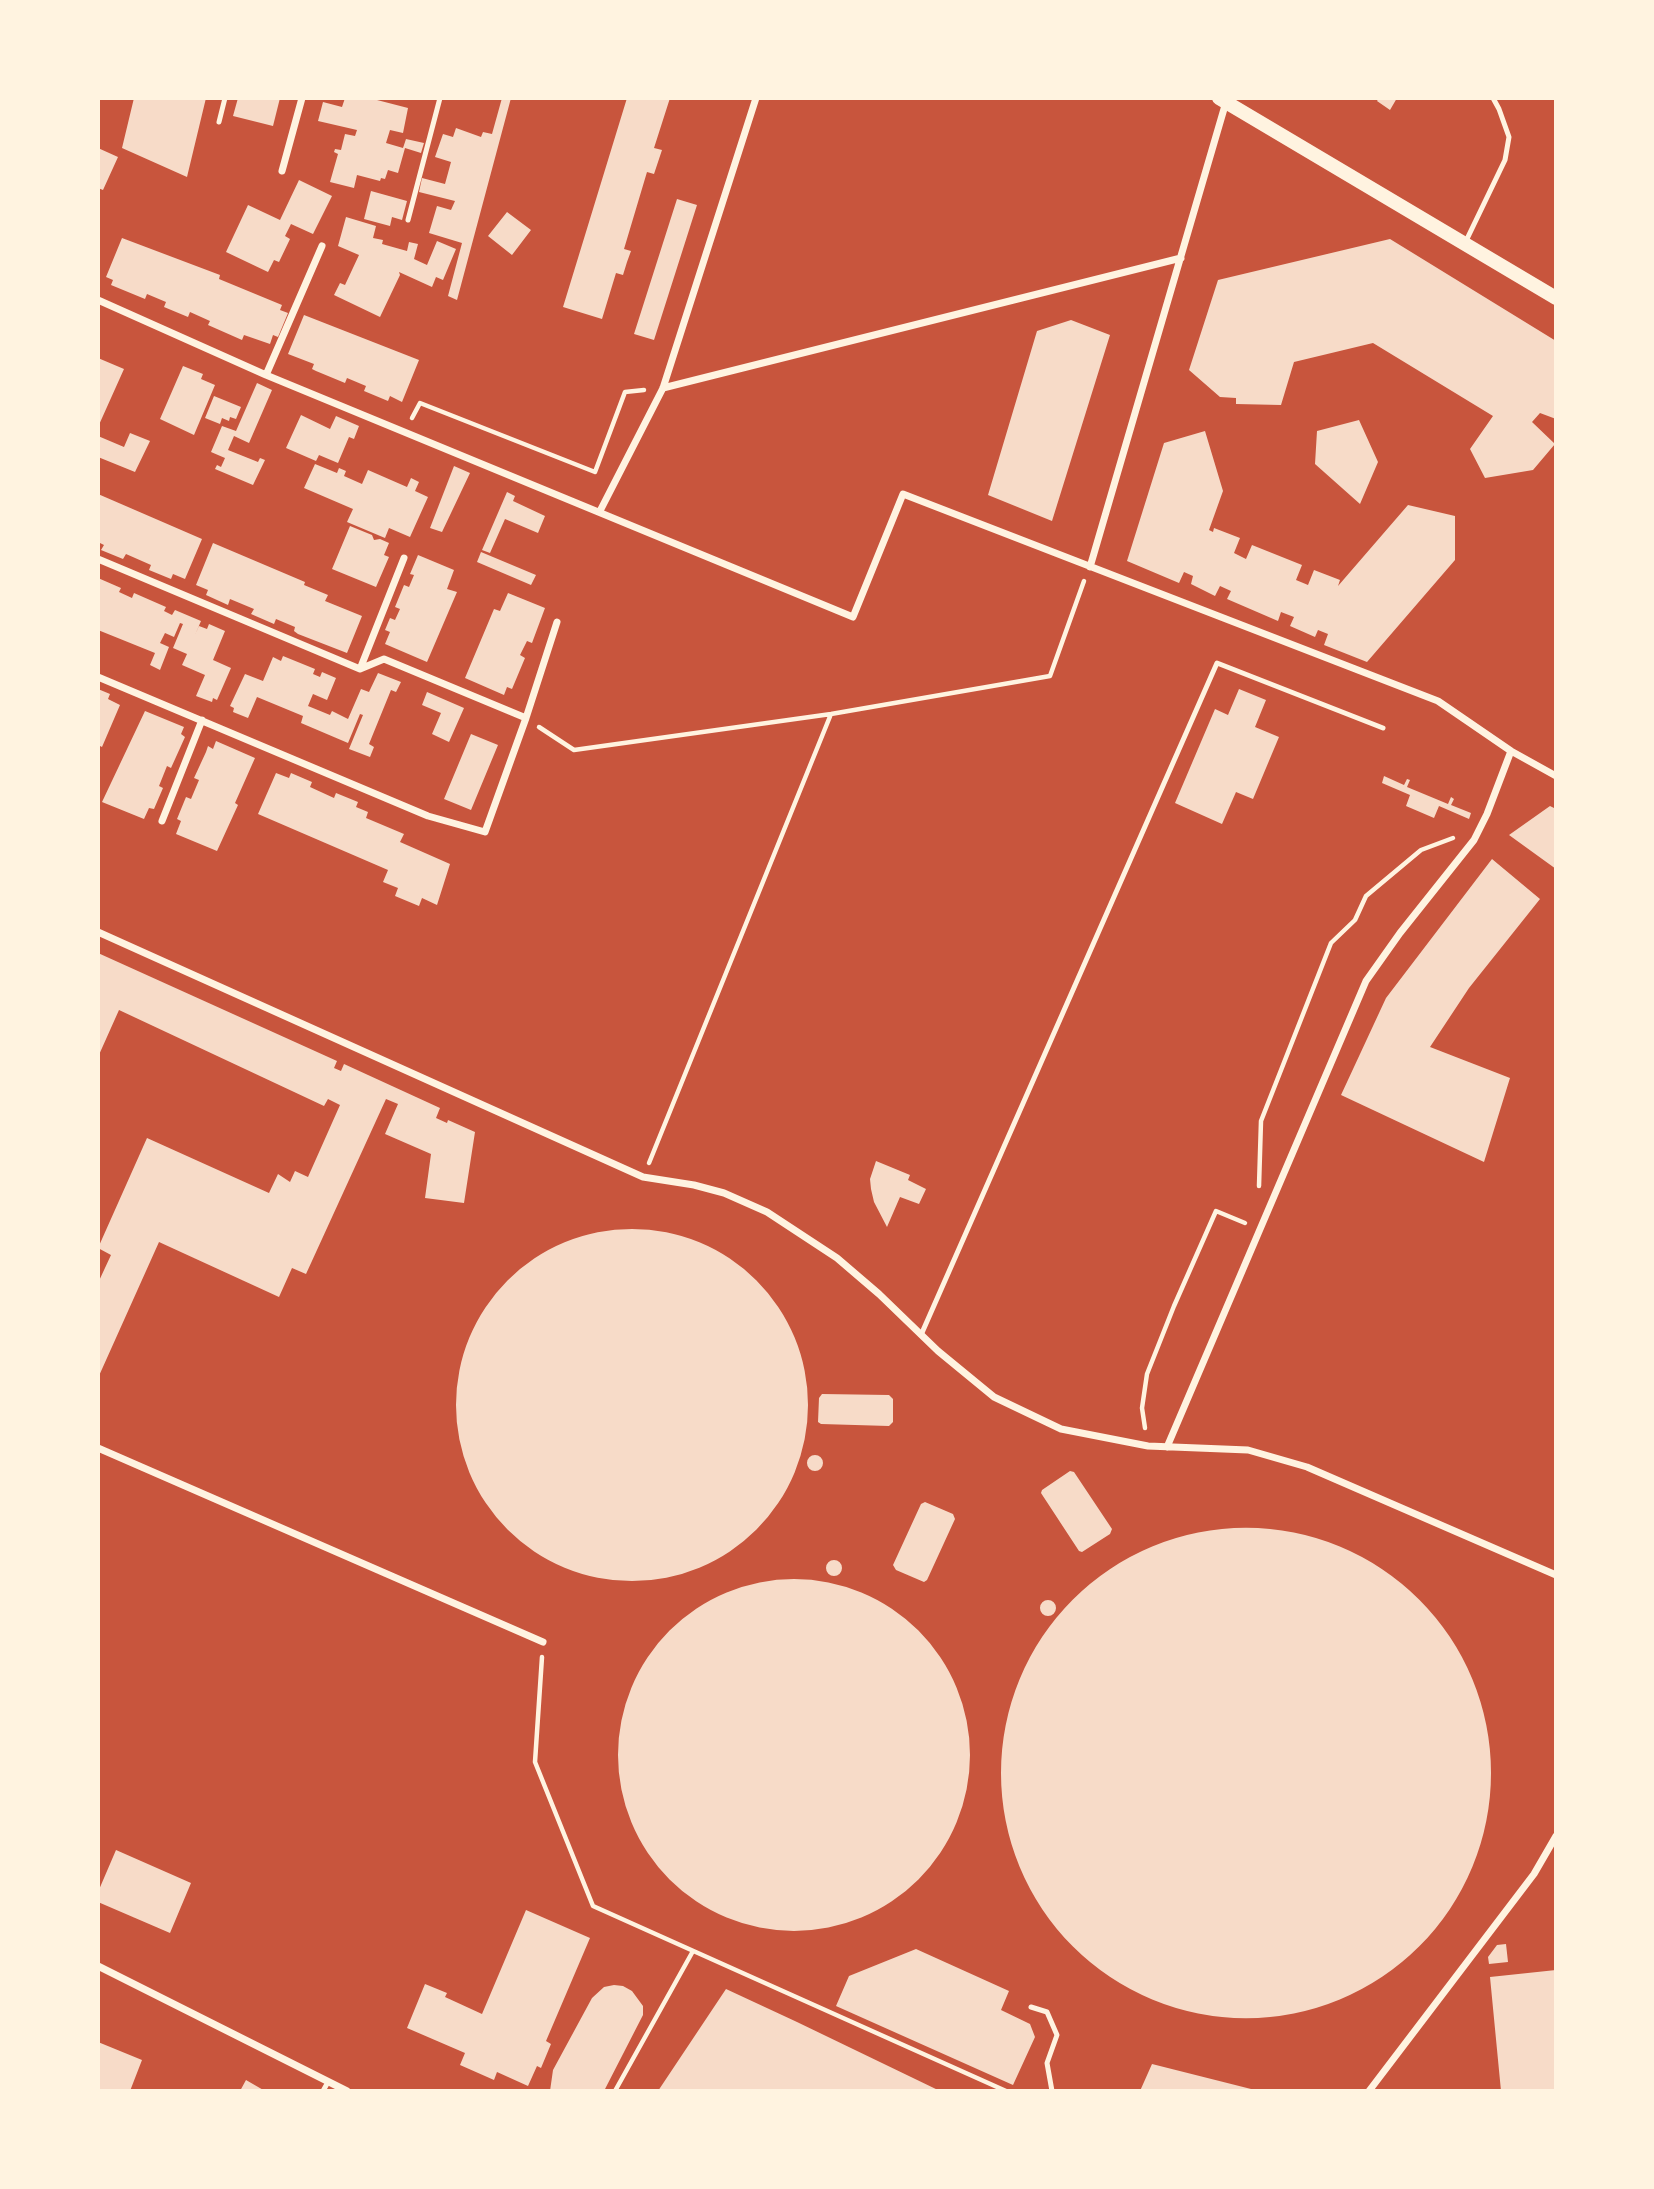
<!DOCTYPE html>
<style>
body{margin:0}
#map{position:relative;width:1654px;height:2189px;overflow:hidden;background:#c8553d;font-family:Lora,serif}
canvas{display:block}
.frame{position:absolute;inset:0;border:100px solid #fff3e0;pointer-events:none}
</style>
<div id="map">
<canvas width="1654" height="2189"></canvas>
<div class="frame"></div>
</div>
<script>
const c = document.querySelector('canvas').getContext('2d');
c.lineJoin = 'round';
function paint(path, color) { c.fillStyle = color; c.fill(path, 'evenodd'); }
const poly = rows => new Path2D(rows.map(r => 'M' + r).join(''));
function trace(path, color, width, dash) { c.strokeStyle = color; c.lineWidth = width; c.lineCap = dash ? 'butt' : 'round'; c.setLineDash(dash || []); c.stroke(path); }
paint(poly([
 [134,98,206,98,187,177,122,148],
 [238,98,280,98,273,126,233,116],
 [345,98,377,98,377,100,408,108,403,133,390,130,386,143,403,148,406,139,424,143,421,153,405,148,398,173,388,170,385,179,381,178,380,181,357,175,354,188,330,182,338,154,334,152,335,149,341,150,345,134,355,136,357,130,318,121,323,102,342,107],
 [502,98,511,98,457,300,448,296,462,243,429,233,437,206,451,210,455,201,419,192,422,178,445,184,451,162,435,157,443,134,453,137,456,128,481,137,483,132,492,134],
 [627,98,670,98,654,148,662,150,654,174,647,172,624,249,631,251,627,262,623,275,616,273,602,319,563,307],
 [1379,98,1397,98,1390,110,1377,101],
 [98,148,118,157,103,190,98,188],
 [299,180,332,196,313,234,291,224,285,236,290,239,279,262,274,260,268,272,226,252,248,205,280,220],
 [371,191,407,201,402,220,392,217,390,226,364,219],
 [677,199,697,205,654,340,634,334],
 [507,212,531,230,512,255,488,236],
 [346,217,376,226,373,238,383,240,382,244,407,251,409,242,418,244,414,259,427,265,437,241,456,249,443,280,436,277,432,287,399,272,400,275,380,317,334,295,340,283,345,285,359,255,338,246],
 [122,238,220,275,219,279,282,305,280,310,288,313,278,337,273,335,270,344,244,335,242,340,208,325,210,321,190,312,188,317,164,307,166,302,147,294,145,299,111,285,113,280,106,277],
 [1390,239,1556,341,1556,419,1540,413,1532,422,1555,444,1533,470,1485,478,1470,449,1493,416,1373,343,1294,362,1281,405,1236,404,1236,398,1220,397,1189,370,1218,280],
 [304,315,419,360,402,402,390,396,388,401,364,391,366,386,347,378,345,383,316,371,312,369,314,364,288,354],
 [1071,320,1110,335,1052,521,988,495,1037,331],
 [98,358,124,369,98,427],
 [183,366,203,374,201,379,215,385,194,435,160,419],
 [257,383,272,390,249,443,234,436,228,450,258,462,260,458,265,460,253,485,215,469,217,465,221,467,225,458,211,452,222,426,236,431],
 [214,396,241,407,236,419,230,417,229,421,222,418,220,424,205,418],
 [301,415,330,429,336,416,359,426,354,439,349,437,338,463,319,455,316,461,286,448],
 [1359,420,1378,462,1360,504,1315,464,1317,431],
 [1205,431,1223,491,1209,530,1213,532,1214,528,1240,538,1234,553,1246,559,1252,545,1302,565,1296,580,1308,585,1314,570,1340,580,1338,586,1408,505,1455,516,1455,560,1367,662,1324,645,1328,634,1318,630,1315,637,1290,626,1294,617,1281,612,1278,621,1227,599,1231,591,1220,586,1215,596,1191,584,1193,576,1184,572,1179,583,1127,561,1164,443],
 [130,433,150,441,135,472,98,457,98,436,124,447],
 [315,464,337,473,339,468,346,471,344,476,362,484,368,470,407,487,411,478,419,482,415,491,428,497,410,537,389,528,385,538,347,522,353,509,304,488],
 [454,466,470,473,442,532,430,528],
 [507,492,515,496,513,501,545,516,538,533,505,519,490,553,482,550],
 [98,494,202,539,185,579,173,574,171,579,149,570,151,565,126,554,123,559,101,550,104,545,98,542],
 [350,526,372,535,374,540,380,539,389,543,384,555,389,557,376,587,332,569],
 [213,543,305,582,304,585,328,595,325,601,362,616,347,653,298,634,294,631,295,627,276,619,274,624,251,614,254,609,230,599,228,605,206,595,208,590,196,585],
 [481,552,536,575,531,585,477,562],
 [418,555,454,570,447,589,457,592,427,662,385,644,390,632,385,630,390,618,395,620,400,609,395,607,404,585,409,587,414,575,410,574],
 [98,578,121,588,119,592,132,598,134,593,166,607,164,611,172,615,175,610,201,621,195,635,199,626,207,629,209,624,225,631,213,660,231,668,217,700,213,698,212,702,196,696,205,675,182,665,187,654,173,648,183,624,180,623,174,637,165,633,160,643,169,647,160,670,150,665,155,653,98,630],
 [508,593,545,608,532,643,527,641,520,655,525,658,512,689,507,687,504,695,465,678,494,609,500,611],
 [283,656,315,669,313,674,320,677,322,672,336,678,327,700,313,694,308,706,330,715,332,711,348,719,361,689,369,692,378,673,401,682,396,692,391,690,369,744,374,747,370,757,349,749,363,715,360,714,348,743,301,723,303,716,257,697,248,718,233,712,234,708,230,706,245,674,263,681,273,657,281,661],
 [98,689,110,694,108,699,120,705,102,747,98,745],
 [1239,689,1266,700,1255,727,1279,737,1253,799,1236,792,1222,824,1175,803,1215,709,1228,715],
 [427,692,464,708,449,742,432,734,441,713,422,705],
 [145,711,184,727,181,734,185,737,171,768,167,766,159,786,163,788,154,809,149,808,144,819,102,802],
 [471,734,498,745,471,810,444,799],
 [216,741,255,758,235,803,238,805,217,851,176,834,181,821,177,819,186,797,191,799,199,780,194,778,206,752,208,746,213,749],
 [276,773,289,778,291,773,312,782,310,787,334,798,336,793,358,802,356,807,368,812,366,818,404,834,400,842,450,864,437,905,422,898,419,906,395,896,398,888,383,882,388,870,258,814],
 [1384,776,1404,785,1407,779,1410,780,1407,787,1448,804,1451,797,1454,799,1451,805,1471,813,1469,819,1439,806,1434,818,1406,806,1410,795,1382,783],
 [1550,806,1556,809,1556,869,1509,835],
 [1492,859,1540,899,1469,988,1430,1047,1510,1078,1484,1162,1341,1095,1386,998],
 [98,953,337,1061,334,1068,341,1071,344,1064,440,1108,436,1118,447,1123,448,1120,475,1132,464,1203,425,1198,431,1154,385,1134,398,1104,386,1099,306,1274,292,1268,279,1297,159,1242,98,1378,98,1283,111,1255,98,1248,147,1138,269,1193,278,1174,290,1182,295,1171,308,1177,340,1105,328,1099,324,1106,119,1010,98,1057],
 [876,1161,910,1175,908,1180,926,1189,919,1204,900,1197,887,1227,874,1202,871,1189,870,1179],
 '456 1405a176 176 0 1 1 352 0a176 176 0 1 1-352 0Z',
 [822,1394,889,1395,893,1399,893,1422,889,1426,821,1424,818,1422,819,1398],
 '807 1463a8 8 0 1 1 16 0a8 8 0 1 1-16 0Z',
 [1070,1471,1074,1472,1112,1529,1110,1534,1082,1552,1079,1551,1041,1493,1042,1490],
 [925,1502,953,1514,955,1519,927,1580,924,1582,896,1570,893,1565,921,1504],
 '1001 1773a245 245 0 1 1 490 0a245 245 0 1 1-490 0Z',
 '826 1568a8 8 0 1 1 16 0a8 8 0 1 1-16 0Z',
 '618 1755a176 176 0 1 1 352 0a176 176 0 1 1-352 0Z',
 '1040 1608a8 8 0 1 1 16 0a8 8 0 1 1-16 0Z',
 [116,1850,191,1883,170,1933,98,1902,98,1892],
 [526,1910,590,1938,546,2041,551,2044,541,2068,537,2066,528,2086,497,2072,494,2080,460,2065,465,2053,407,2028,425,1984,447,1993,445,1997,482,2014],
 [1506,1944,1508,1962,1489,1964,1488,1957,1497,1945],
 [916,1949,1009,1991,1001,2010,1030,2024,1035,2037,1013,2085,836,2006,849,1976],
 [1556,1970,1556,2091,1501,2091,1490,1977],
 [614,1985,623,1986,632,1991,643,2006,643,2015,604,2091,550,2091,553,2070,592,1998,604,1987],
 [726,1989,797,2022,940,2091,658,2091],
 [98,2042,142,2060,130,2091,98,2091],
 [1152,2064,1255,2090,1255,2091,1140,2091],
 [246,2080,265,2091,240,2091]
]), '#f7dbc8');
trace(poly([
 [412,418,420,403,595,472,625,392,644,390],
 [539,727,574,750,831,714,1050,676,1084,581],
 [649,1163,831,714],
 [1259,1186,1261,1121,1331,943,1355,920,1366,896,1421,850,1453,838],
 [1145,1428,1142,1408,1147,1374,1174,1306,1216,1211,1245,1223],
 [542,1657,535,1762,593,1906,1006,2091],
 [615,2091,693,1951]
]), '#fff3e0', 4.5);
trace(poly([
 [219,122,225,98],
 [408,220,440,98],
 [1466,241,1505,160,1509,137,1499,109,1493,98],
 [921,1335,1217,663,1383,728],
 [1031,2007,1047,2012,1057,2035,1047,2063,1052,2091],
 [323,2091,328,2082]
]), '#fff3e0', 5);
trace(poly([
 [282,171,302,98],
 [98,300,266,375,853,617,903,494,1438,701,1511,751,1556,776],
 [266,375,322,246],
 [663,388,1181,258],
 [600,511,663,388,756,98],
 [98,559,360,669,384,659,526,718],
 [1090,567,1226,102],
 [360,669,404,558],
 [98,677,428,816,485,832,526,718,557,622],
 [162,821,202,720],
 [98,932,643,1177,694,1185,724,1193,767,1212,837,1258,879,1294,938,1351,994,1397,1061,1429,1148,1446,1248,1450,1307,1467,1556,1575],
 [1167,1447,1366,981,1400,933,1474,840,1487,814,1511,751],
 [98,1448,543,1642],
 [98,1966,347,2091],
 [1369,2091,1534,1874,1556,1836]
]), '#fff3e0', 7);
trace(poly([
 [1219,98,1556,298]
]), '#fff3e0', 14);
</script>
